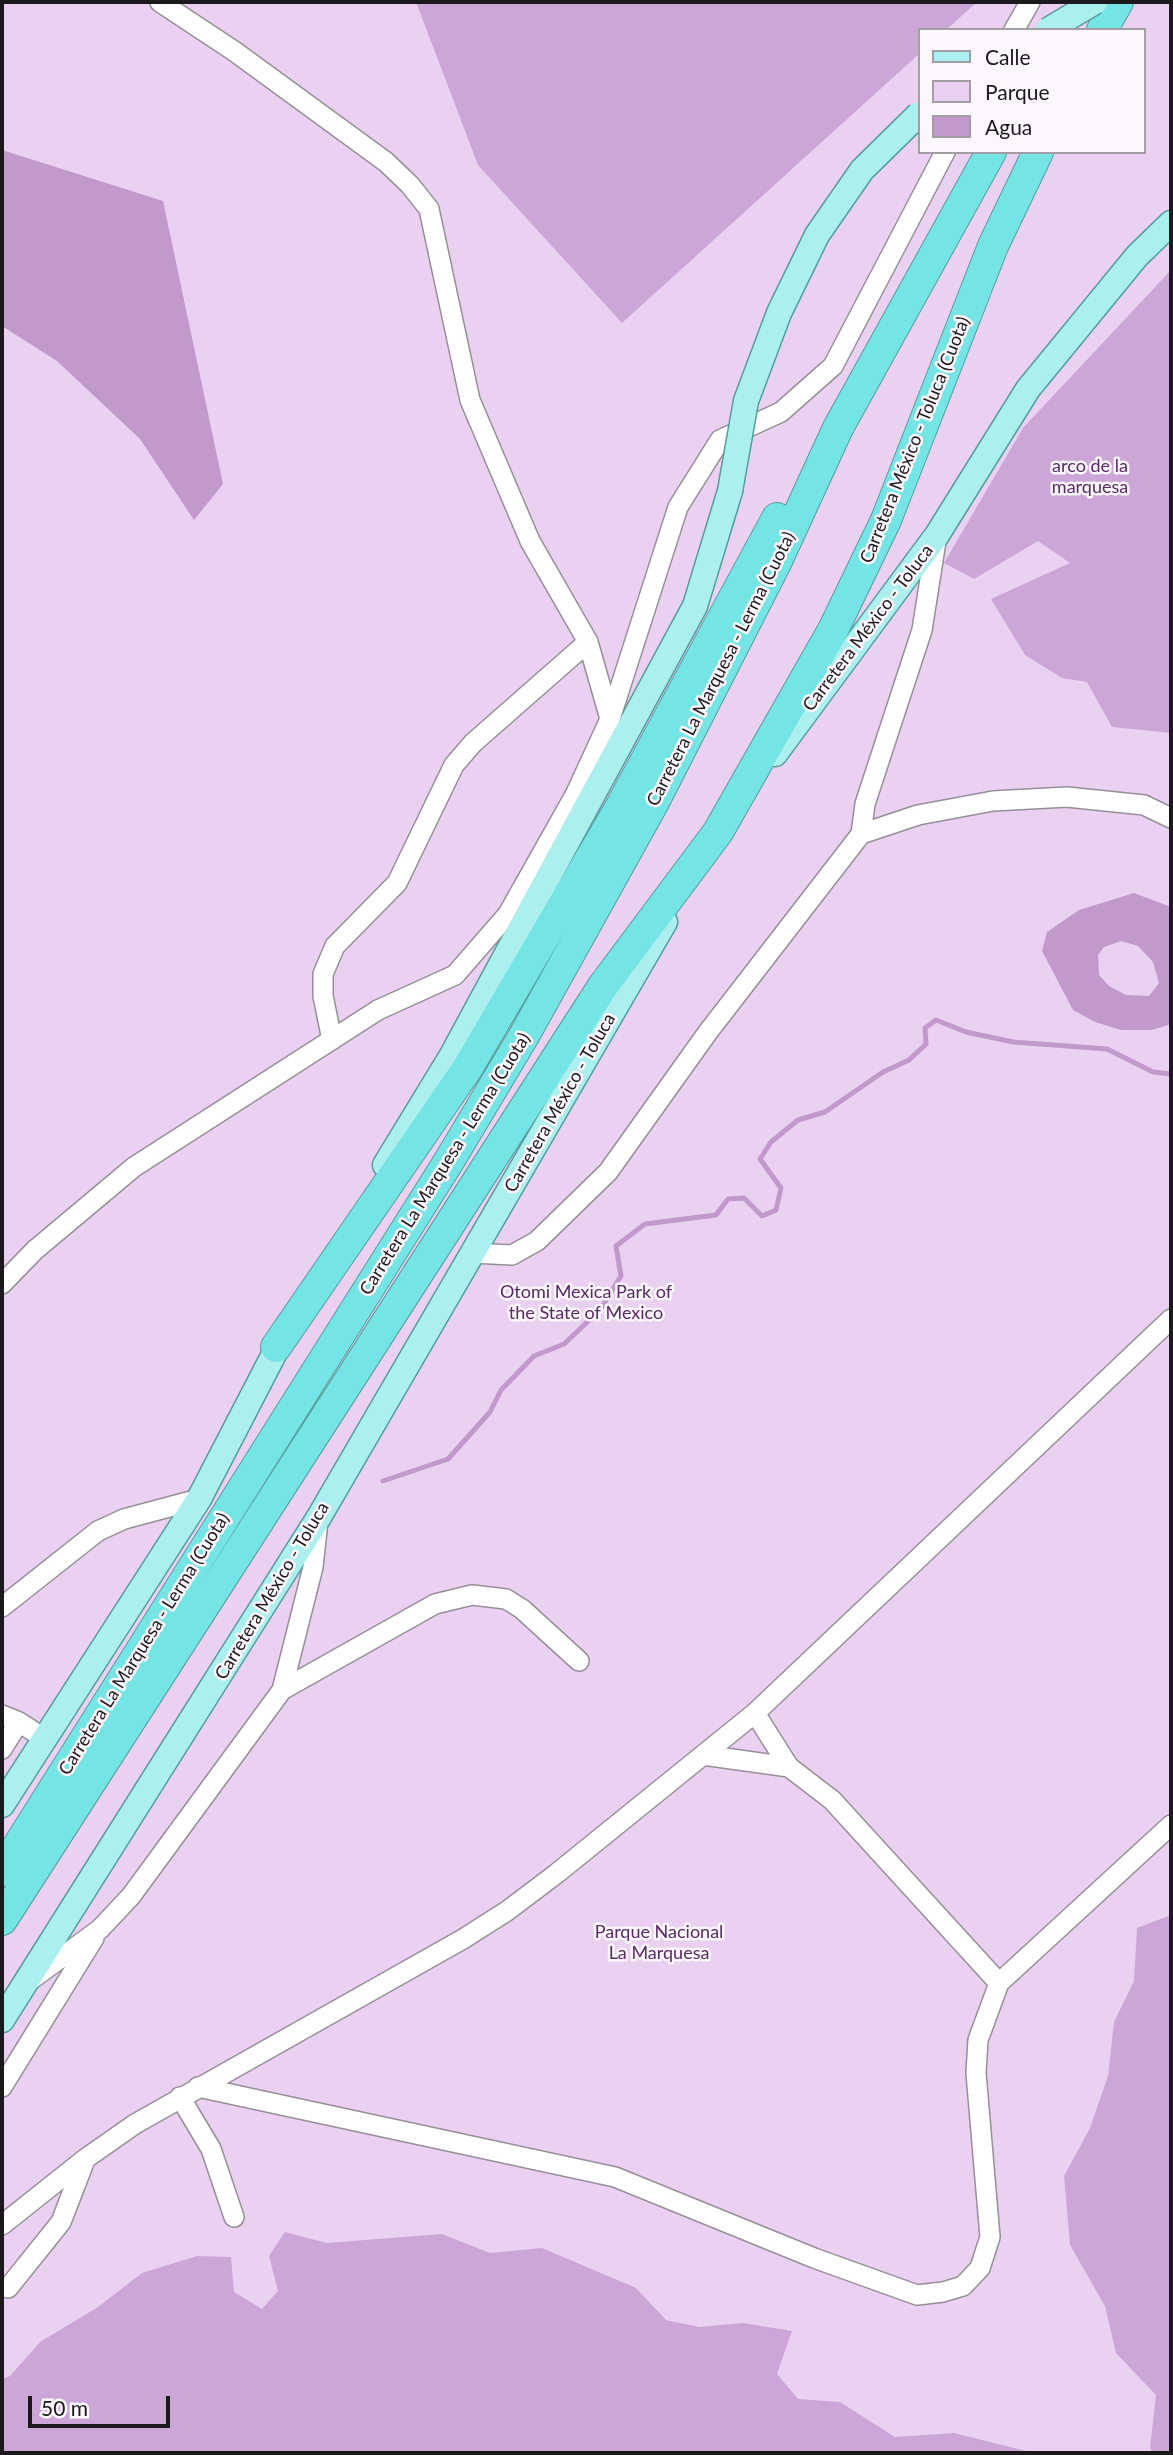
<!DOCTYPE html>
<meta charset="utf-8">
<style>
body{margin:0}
#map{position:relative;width:1173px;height:2455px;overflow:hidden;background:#fcf6fe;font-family:Lato,sans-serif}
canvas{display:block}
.frame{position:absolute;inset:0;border:4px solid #1c191c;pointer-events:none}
.legend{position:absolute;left:918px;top:28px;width:228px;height:126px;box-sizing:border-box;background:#fcf6fe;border:2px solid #a29ea4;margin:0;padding:9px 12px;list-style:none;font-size:21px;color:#1c191c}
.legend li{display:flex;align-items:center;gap:14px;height:35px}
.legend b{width:35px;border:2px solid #a29ea4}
.scale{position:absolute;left:28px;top:2396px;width:142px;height:32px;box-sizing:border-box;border:4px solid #1c191c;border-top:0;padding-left:9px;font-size:21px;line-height:24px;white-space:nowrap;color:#1c191c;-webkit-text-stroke:5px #fcf6fe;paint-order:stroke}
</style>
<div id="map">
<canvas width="1173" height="2455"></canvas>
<div class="frame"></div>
<ul class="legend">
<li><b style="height:9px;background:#acefef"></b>Calle</li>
<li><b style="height:19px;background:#ead1f1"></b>Parque</li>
<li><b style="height:19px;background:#c19acb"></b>Agua</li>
</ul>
<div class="scale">50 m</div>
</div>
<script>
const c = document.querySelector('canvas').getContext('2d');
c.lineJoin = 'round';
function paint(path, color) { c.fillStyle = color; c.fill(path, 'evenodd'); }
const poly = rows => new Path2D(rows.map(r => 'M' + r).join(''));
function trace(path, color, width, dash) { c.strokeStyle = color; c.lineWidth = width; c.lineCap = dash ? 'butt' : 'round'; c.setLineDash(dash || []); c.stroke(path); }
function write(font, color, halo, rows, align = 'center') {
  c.font = font + ' Lato,sans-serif'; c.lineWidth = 5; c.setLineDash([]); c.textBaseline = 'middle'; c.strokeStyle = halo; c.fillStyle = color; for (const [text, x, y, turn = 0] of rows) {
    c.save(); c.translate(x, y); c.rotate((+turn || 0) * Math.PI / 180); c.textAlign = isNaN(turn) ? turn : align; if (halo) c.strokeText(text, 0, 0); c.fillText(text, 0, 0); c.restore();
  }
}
paint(poly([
 [2,2,1171,2,1171,2453,2,2453],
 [919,30,1143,30,1143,152,919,152]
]), '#ead1f1');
paint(poly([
 [416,2,977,2,946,30,919,30,919,54,622,323,478,165],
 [1171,270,1171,733,1112,727,1087,682,1062,678,1025,655,991,599,1070,563,1038,541,974,579,944,563,1023,428],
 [1171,1915,1171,2453,1153,2453,1150,2448,1156,2395,1116,2353,1105,2306,1070,2245,1064,2176,1090,2128,1108,2076,1114,2022,1134,1981,1137,1928],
 [285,2232,327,2243,442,2234,490,2253,542,2248,636,2288,666,2320,699,2327,743,2323,792,2331,777,2374,798,2399,840,2402,895,2437,954,2433,1034,2453,2,2453,2,2379,10,2376,40,2342,98,2307,142,2273,197,2256,231,2257,234,2292,262,2309,278,2291,269,2256]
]), '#cda6d8');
paint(poly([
 [2,150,163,201,223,484,194,520,140,439,57,361,2,326],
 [1134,893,1171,907,1171,1024,1152,1030,1121,1030,1095,1022,1073,1010,1042,951,1047,932,1079,910],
 [1121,941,1138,946,1153,962,1159,983,1149,996,1126,995,1109,986,1099,975,1098,955,1104,947]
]), '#c19acb');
trace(poly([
 [383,1481,448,1459,490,1412,501,1390,534,1356,564,1344,600,1310,621,1276,616,1246,645,1224,716,1215,728,1199,744,1198,762,1216,776,1210,781,1188,760,1159,771,1142,798,1120,825,1112,883,1072,909,1060,926,1044,925,1028,936,1020,966,1032,1013,1042,1107,1049,1153,1072,1171,1074]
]), '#c19acb', 5);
const minor = poly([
 [1014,30,1030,2],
 [610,719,678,507,720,440,781,412,833,366,945,152],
 [861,834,918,815,993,801,1067,797,1144,805,1171,818],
 [332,1040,323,996,323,974,335,946,397,883,454,765,473,743,588,642],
 [472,1253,512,1255,537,1241,608,1172,708,1032,861,834,865,804,922,630,937,535],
 [2,1284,35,1250,134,1167,378,1010,455,975,508,914,575,795,610,719,588,642,530,541,470,400,429,209,410,185,386,162,234,51,160,2],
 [2,1607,98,1531,124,1519,199,1499],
 [282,1690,435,1604,472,1595,506,1599,522,1609,579,1661],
 [755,1713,789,1767,832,1800,999,1983],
 [2,1715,19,1722,45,1739],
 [2,1749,19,1722],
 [703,1755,789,1767],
 [32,1979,100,1929,131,1896,282,1690,313,1567,318,1521],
 [2,2087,94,1938],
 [198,2087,615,2177,814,2258,917,2295,943,2292,963,2286,980,2268,990,2237,976,2073,978,2040,999,1983,1171,1825],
 [180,2097,211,2149,234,2217],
 [2,2225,85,2159,135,2124,463,1939,507,1911,556,1874,755,1713,1171,1319],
 [8,2288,61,2222,85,2160]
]);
const major = poly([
 [775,754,937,535,1028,389,1137,256,1171,223],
 [385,1165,452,1055,695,606,730,491],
 [2,1805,199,1499,286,1331],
 [2,2020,319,1517,665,922]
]);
const highway = poly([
 [1102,30,1118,2],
 [276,1347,467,1069,621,806,777,518],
 [2,1871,449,1161,525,1034,654,802,776,563,838,428,991,152],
 [2,1920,603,986,718,832,833,630,886,520,993,246,1038,152]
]);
trace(minor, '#968f98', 22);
trace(major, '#569d9e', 27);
trace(highway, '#569d9e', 32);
trace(minor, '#fff', 19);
trace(major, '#acefef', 24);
trace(highway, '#75e4e4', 30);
const majorBridge = poly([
 [1048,30,1095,2],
 [730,491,746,401,779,313,817,235,862,170,919,114]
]);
trace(majorBridge, '#569d9e', 27, []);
trace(majorBridge, '#acefef', 24);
write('18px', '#1c191c', '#fcf6fe', [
 ["Carretera México - Toluca (Cuota)",915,440,-68],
 ["Carretera México - Toluca",868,628,-53],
 ["Carretera La Marquesa - Lerma (Cuota)",721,669,-63],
 ["Carretera México - Toluca",560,1103,-60],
 ["Carretera La Marquesa - Lerma (Cuota)",445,1164,-58],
 ["Carretera México - Toluca",272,1591,-59],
 ["Carretera La Marquesa - Lerma (Cuota)",144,1644,-58]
]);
write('18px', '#592965', '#fcf6fe', [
 ["arco de la",1090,466],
 ["marquesa",1090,487],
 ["Otomi Mexica Park of",586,1292],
 ["the State of Mexico",586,1313],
 ["Parque Nacional",659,1932],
 ["La Marquesa",659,1953]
]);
</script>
